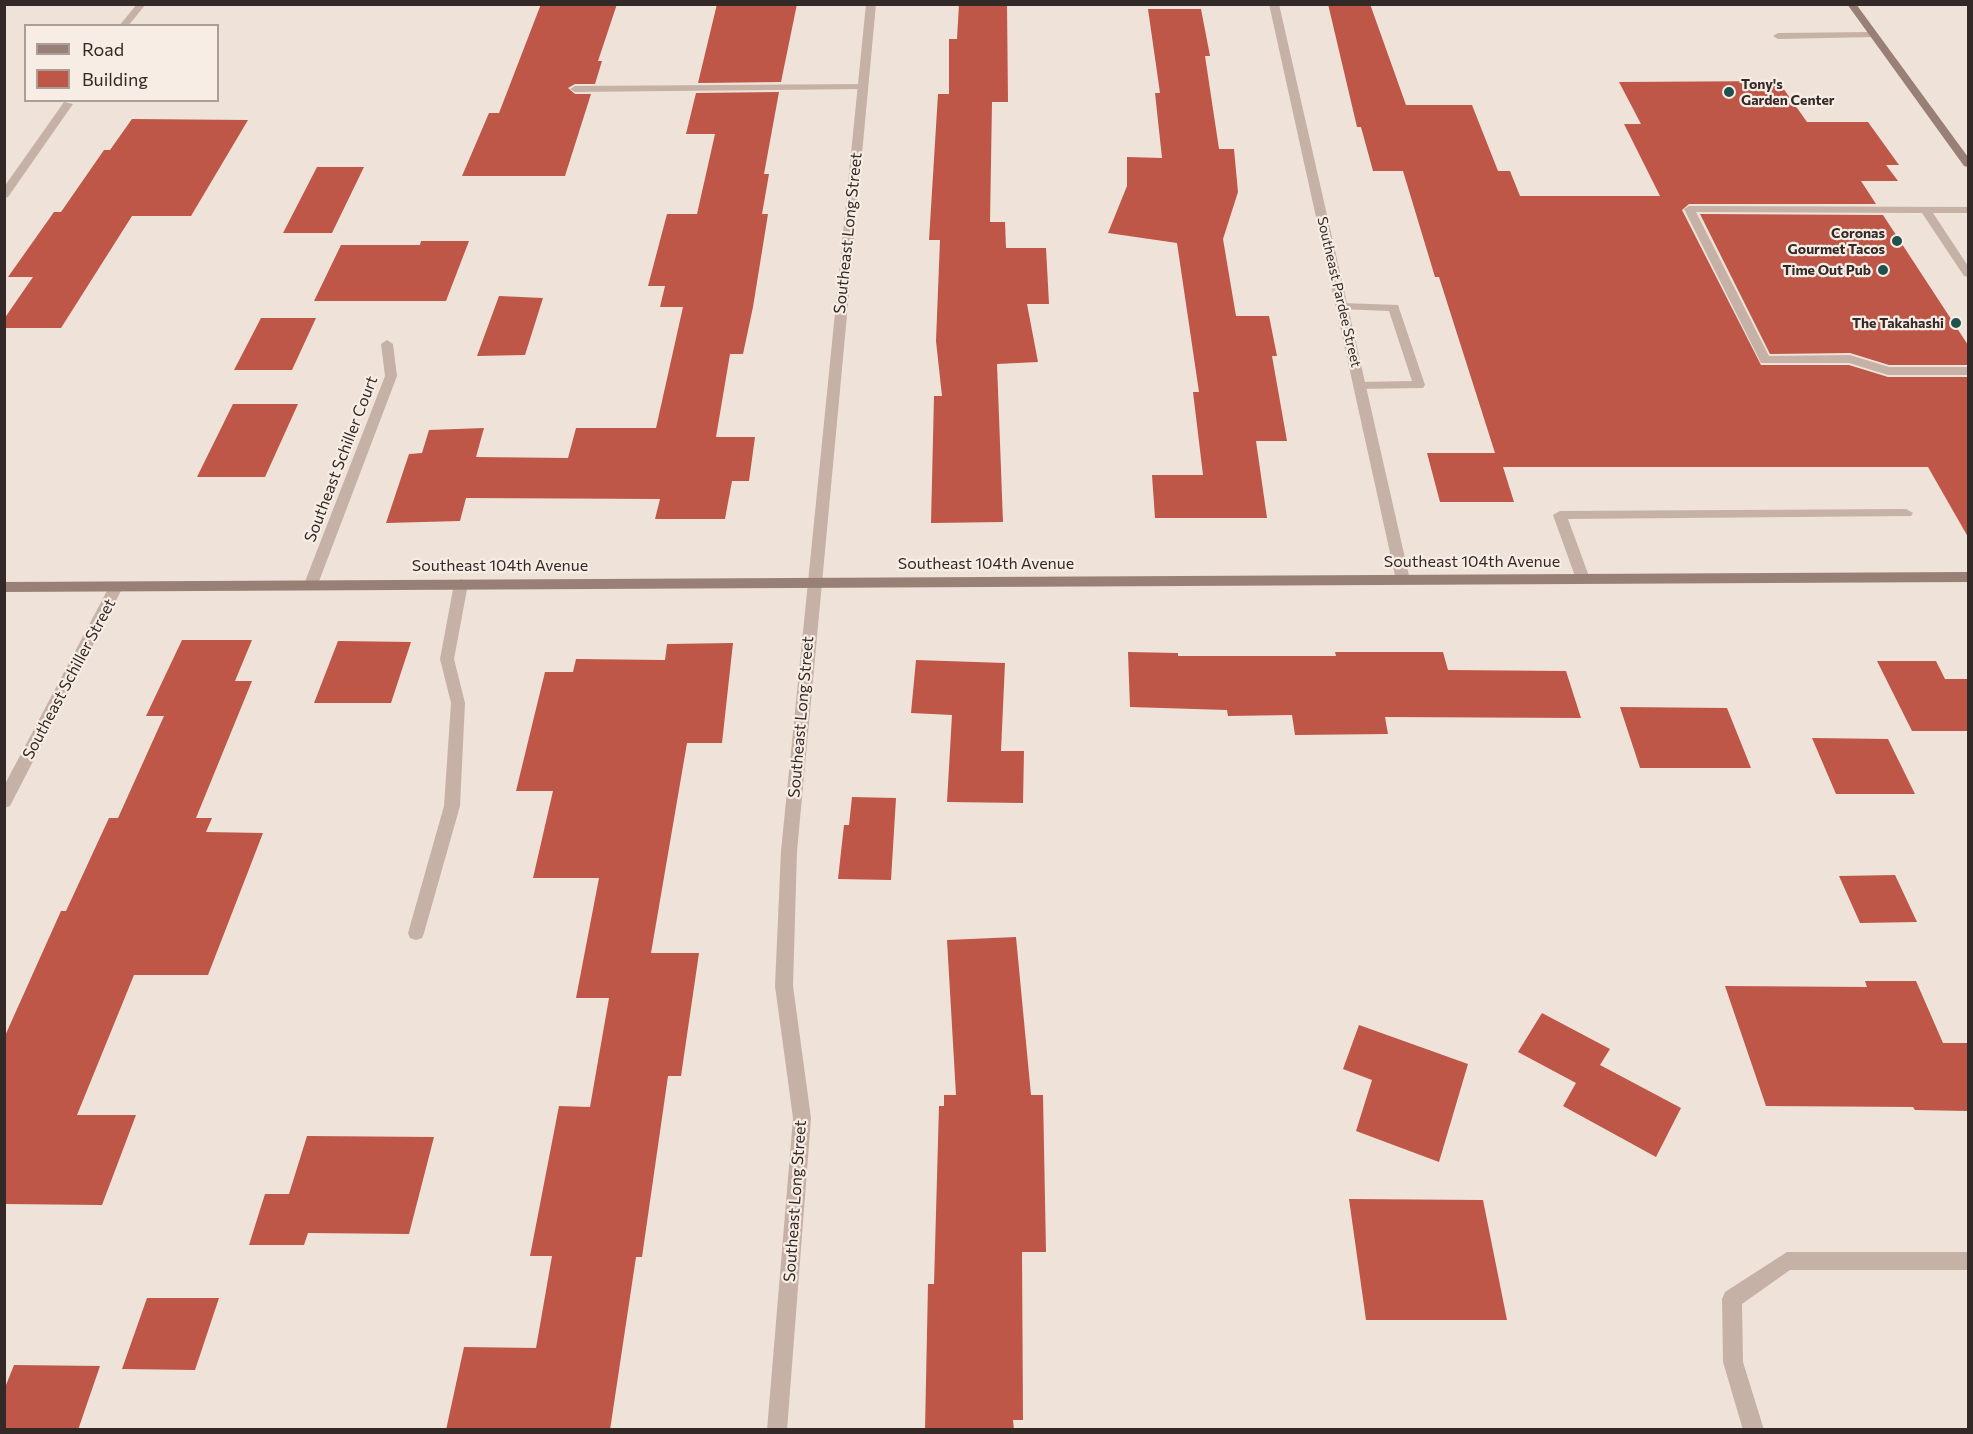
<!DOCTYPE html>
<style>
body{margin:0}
#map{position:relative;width:1973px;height:1434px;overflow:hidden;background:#efe2d9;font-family:Commissioner,sans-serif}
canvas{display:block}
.frame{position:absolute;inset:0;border:6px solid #332926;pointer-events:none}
.legend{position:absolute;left:24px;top:24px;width:195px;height:78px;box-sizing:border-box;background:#f7ede4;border:2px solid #a99f98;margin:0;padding:8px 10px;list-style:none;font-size:18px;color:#332926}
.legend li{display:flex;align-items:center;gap:12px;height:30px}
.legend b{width:30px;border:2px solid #a99f98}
</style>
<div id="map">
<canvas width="1973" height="1434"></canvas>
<div class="frame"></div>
<ul class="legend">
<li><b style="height:8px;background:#998077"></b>Road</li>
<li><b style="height:16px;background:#be5748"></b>Building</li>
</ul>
</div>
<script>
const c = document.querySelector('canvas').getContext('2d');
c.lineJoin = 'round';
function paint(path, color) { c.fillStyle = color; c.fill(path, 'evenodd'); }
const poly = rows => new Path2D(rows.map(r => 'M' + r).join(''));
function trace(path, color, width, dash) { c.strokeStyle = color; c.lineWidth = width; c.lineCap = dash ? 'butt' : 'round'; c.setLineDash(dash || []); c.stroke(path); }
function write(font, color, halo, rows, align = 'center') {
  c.font = font + ' Commissioner,sans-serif'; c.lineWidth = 4.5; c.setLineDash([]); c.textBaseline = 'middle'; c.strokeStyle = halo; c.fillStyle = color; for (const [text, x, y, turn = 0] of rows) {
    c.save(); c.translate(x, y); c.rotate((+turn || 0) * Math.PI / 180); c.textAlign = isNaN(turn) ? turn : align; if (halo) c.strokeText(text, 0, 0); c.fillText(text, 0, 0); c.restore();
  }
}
paint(poly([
 [541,4,617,4,598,61,602,61,595,84,575,84,568,88,575,94,591,94,565,176,462,176,489,113,499,113],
 [717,4,797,4,781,82,698,83],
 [959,4,1007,4,1008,102,992,102,990,222,1005,222,1006,248,1046,248,1049,304,1027,304,1038,362,997,364,1003,522,931,523,934,396,942,396,936,341,940,240,929,240,938,94,949,94,949,39,957,39],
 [1328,4,1370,4,1406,105,1472,105,1498,171,1510,171,1520,196,1660,196,1624,124,1641,124,1619,82,1778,81,1807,122,1868,122,1899,165,1886,165,1898,181,1861,181,1876,204,1689,204,1682,210,1761,365,1849,365,1888,377,1968,377,1968,537,1928,467,1503,467,1514,502,1440,502,1427,453,1495,453,1439,277,1435,277,1403,171,1373,171,1361,127,1357,127],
 [1148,9,1201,9,1210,56,1205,56,1219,149,1234,149,1238,192,1223,239,1236,316,1269,316,1277,356,1272,356,1287,441,1256,441,1267,518,1155,518,1152,475,1203,475,1193,392,1199,392,1177,243,1108,233,1127,186,1127,157,1162,158,1155,93,1160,93],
 [779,92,764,174,769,174,762,214,768,214,753,307,743,354,730,354,716,437,755,437,749,481,732,481,725,519,655,519,660,499,466,498,460,521,386,523,409,454,422,453,429,430,484,428,476,457,568,458,576,428,656,428,683,307,660,307,665,286,648,286,667,214,697,214,715,134,686,134,696,93],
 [132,119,248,120,191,216,132,216,61,328,4,328,4,319,33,277,8,277,54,212,61,212,104,150,110,150],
 [317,167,364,167,332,233,283,233],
 [1700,214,1883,215,1968,345,1968,365,1889,365,1850,353,1770,354],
 [421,241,469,241,446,301,314,301,341,245,420,245],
 [499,296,543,298,525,355,477,356],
 [261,318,316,318,292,370,234,370],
 [233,404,298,404,265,477,197,477],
 [182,640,252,640,235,681,252,681,196,818,212,818,206,832,263,833,208,975,134,975,77,1115,136,1115,102,1205,4,1204,4,1038,61,911,66,911,109,818,118,818,164,716,146,716],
 [338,641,411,642,391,703,314,703],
 [733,643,722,743,687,743,651,953,699,953,681,1076,668,1076,642,1257,636,1257,610,1430,446,1430,464,1347,536,1348,552,1256,530,1256,559,1106,590,1107,609,998,576,998,599,878,533,878,553,791,516,791,545,672,573,672,576,659,665,660,667,644],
 [1128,652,1178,653,1178,656,1336,656,1335,652,1443,652,1448,670,1566,671,1581,718,1385,717,1388,734,1295,735,1292,715,1228,716,1227,710,1130,707],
 [916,660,1005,663,1001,751,1024,751,1023,803,947,802,952,715,911,713],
 [1877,661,1936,661,1945,679,1968,679,1968,731,1912,731],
 [1620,707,1727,708,1751,768,1640,768],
 [1812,738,1888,739,1915,794,1836,794],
 [852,797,896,798,891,880,838,879,844,825,849,825],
 [1895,875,1917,922,1860,923,1839,876],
 [1016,937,1031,1095,1043,1095,1046,1252,1022,1252,1023,1420,1013,1420,1014,1430,925,1430,928,1284,934,1284,939,1106,944,1106,944,1095,956,1095,947,940],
 [1865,981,1916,981,1943,1043,1968,1043,1968,1111,1915,1110,1913,1107,1766,1106,1725,986,1867,987],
 [1542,1013,1610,1049,1600,1065,1681,1108,1656,1157,1563,1106,1576,1083,1518,1052],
 [1359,1025,1468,1064,1439,1162,1356,1131,1372,1080,1343,1069],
 [307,1136,434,1137,409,1234,308,1233,304,1245,249,1245,265,1194,289,1194],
 [1349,1199,1483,1200,1507,1320,1366,1320],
 [147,1298,219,1298,195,1370,122,1369],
 [14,1365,100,1366,78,1430,4,1430,4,1390]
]), '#be5748');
paint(poly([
 [137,4,146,4,128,26,119,26,137,4],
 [1873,32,1876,33,1876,37,1778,39,1773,36,1778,33,1873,32],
 [863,84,868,87,866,89,575,92,570,89,575,86,863,84],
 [1689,206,1968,207,1968,213,1933,213,1968,266,1968,277,1964,276,1922,213,1696,212,1769,356,1850,355,1889,367,1968,367,1968,375,1888,375,1849,363,1761,363,1684,209,1689,206],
 [1342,303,1398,305,1425,385,1423,388,1356,389,1354,386,1360,382,1412,381,1389,311,1338,309,1336,307,1342,303],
 [1906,509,1913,513,1911,516,1568,519,1590,579,1583,584,1576,579,1553,515,1560,511,1906,509],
 [461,579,468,584,454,659,465,703,460,806,424,933,422,938,416,940,410,938,408,933,444,806,451,703,440,659,454,584,461,579]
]), '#c6b1a6');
paint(poly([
 [866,4,876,4,797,851,793,986,811,1118,787,1430,767,1430,793,1118,775,986,781,851,866,4],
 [1269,4,1279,4,1410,580,1403,585,1396,580,1269,4],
 [64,102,73,104,8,197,4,198,4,187,64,102],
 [387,340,393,344,397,376,318,584,311,589,306,587,304,584,385,376,381,344,387,340],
 [116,582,123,587,12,802,10,806,4,808,4,786,109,587,116,582],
 [1787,1252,1968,1252,1968,1270,1790,1270,1742,1304,1743,1362,1764,1430,1743,1430,1723,1362,1722,1299,1725,1292,1787,1252]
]), '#c6b1a6');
paint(poly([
 [1847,4,1856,4,1968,157,1968,167,1964,166,1847,4],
 [1968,572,1968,582,4,592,4,582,1968,572]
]), '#998077');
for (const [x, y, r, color] of [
 [1729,92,6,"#1f514f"],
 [1897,241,6,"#1f514f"],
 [1883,270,6,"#1f514f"],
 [1956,323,6,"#1f514f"]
]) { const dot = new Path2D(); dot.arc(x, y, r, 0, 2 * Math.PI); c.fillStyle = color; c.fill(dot); trace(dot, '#f7ede4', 2); }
write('bold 14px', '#332926', '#f7ede4', [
 ["Tony's",1741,84,"left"],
 ["Garden Center",1741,100,"left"],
 ["Coronas",1885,233],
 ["Gourmet Tacos",1885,249],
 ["Time Out Pub",1871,270],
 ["The Takahashi",1944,323]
], 'right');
write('14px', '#332926', '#f7ede4', [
 ["Southeast Pardee Street",1339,292,77]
]);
write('16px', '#332926', '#f7ede4', [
 ["Southeast Long Street",848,233,-84],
 ["Southeast Schiller Court",341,459,-69],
 ["Southeast 104th Avenue",1472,562],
 ["Southeast 104th Avenue",986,564],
 ["Southeast 104th Avenue",500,566],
 ["Southeast Schiller Street",69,679,-62],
 ["Southeast Long Street",801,717,-85],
 ["Southeast Long Street",795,1201,-86]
]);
</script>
